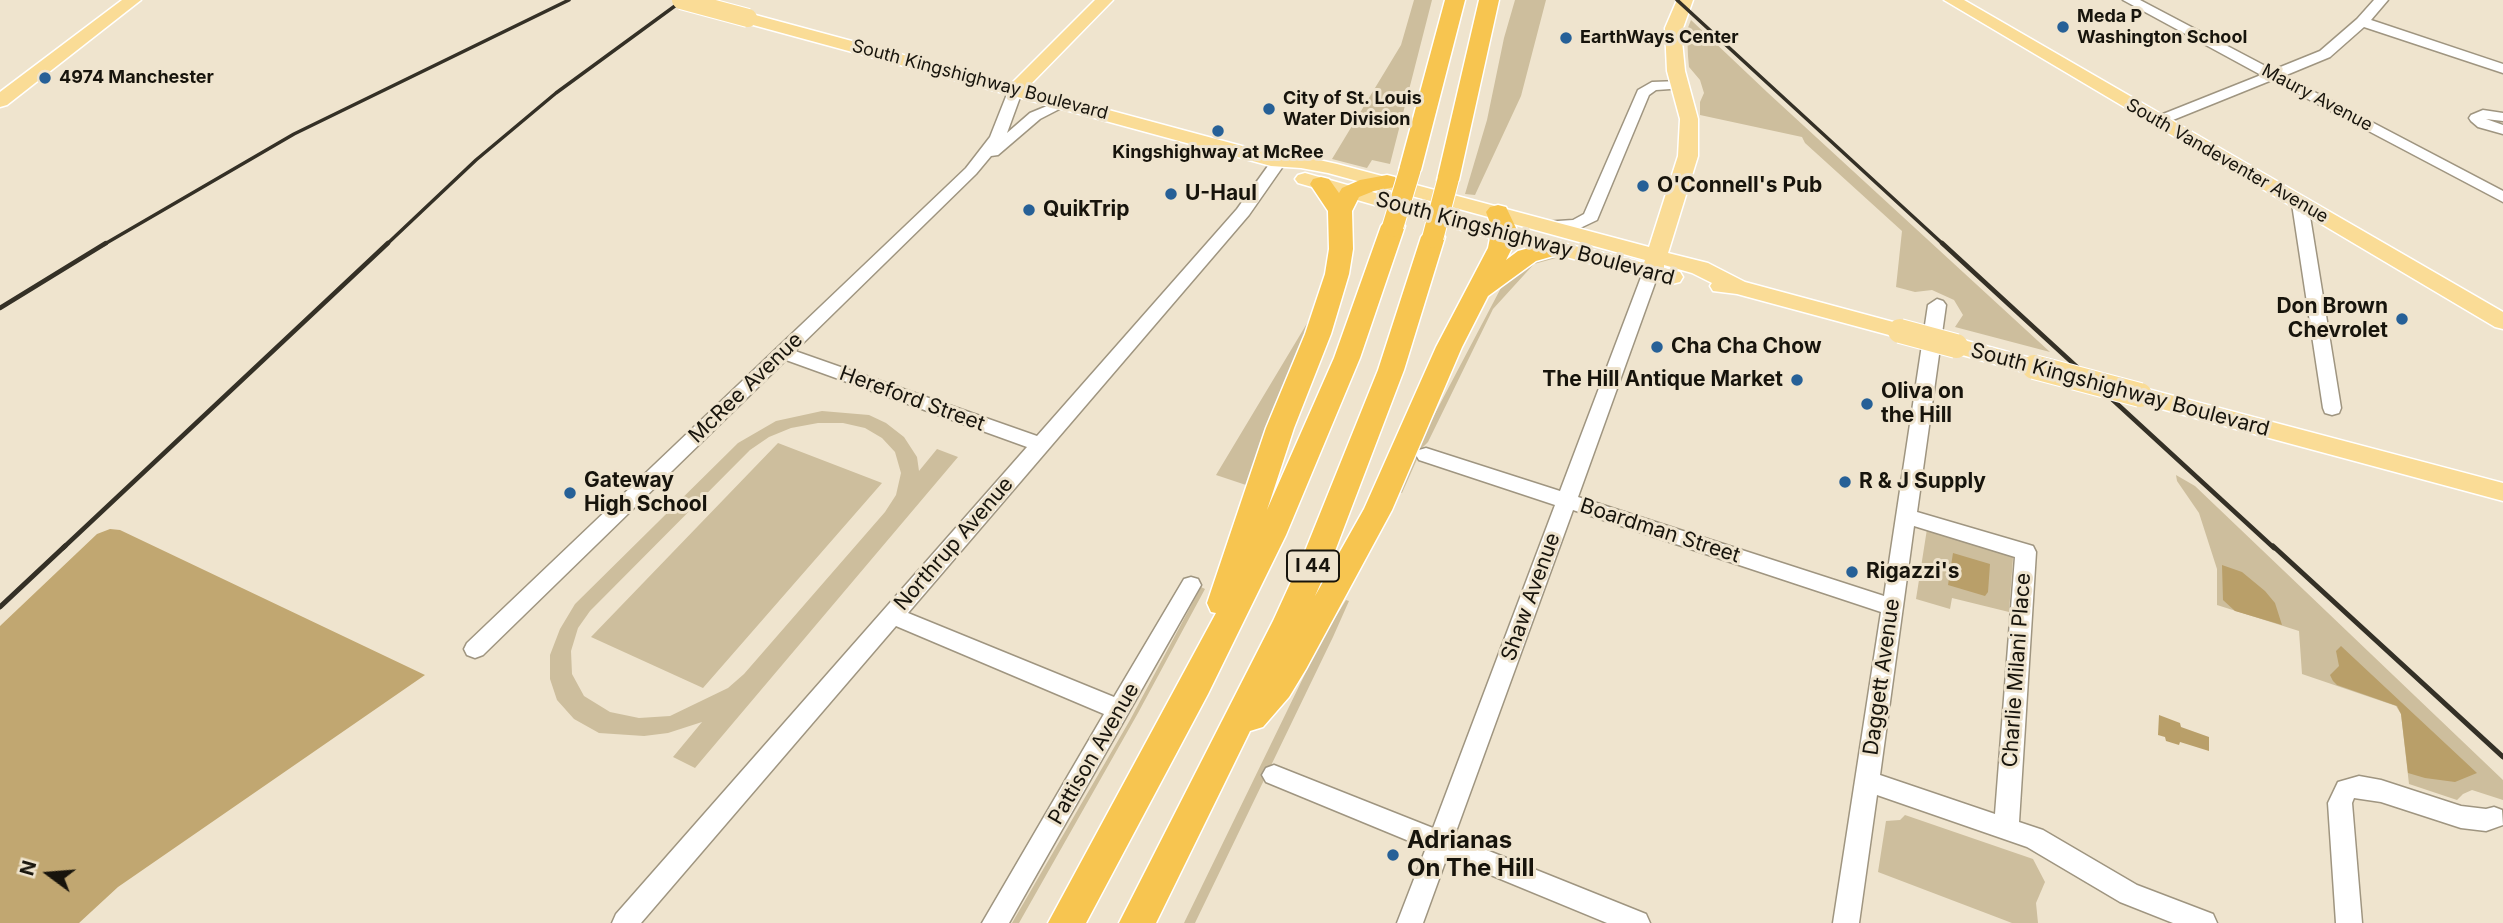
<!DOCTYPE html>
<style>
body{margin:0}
#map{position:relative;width:2503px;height:923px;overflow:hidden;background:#efe4ce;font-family:Inter,sans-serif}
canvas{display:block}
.north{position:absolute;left:14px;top:839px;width:70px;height:70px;-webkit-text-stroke:5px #efe4ce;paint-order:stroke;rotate:286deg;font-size:19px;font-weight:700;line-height:28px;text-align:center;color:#17140c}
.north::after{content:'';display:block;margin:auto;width:24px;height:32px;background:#17140c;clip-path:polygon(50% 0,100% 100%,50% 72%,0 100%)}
</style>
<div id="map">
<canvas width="2503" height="923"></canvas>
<div class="north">N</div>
</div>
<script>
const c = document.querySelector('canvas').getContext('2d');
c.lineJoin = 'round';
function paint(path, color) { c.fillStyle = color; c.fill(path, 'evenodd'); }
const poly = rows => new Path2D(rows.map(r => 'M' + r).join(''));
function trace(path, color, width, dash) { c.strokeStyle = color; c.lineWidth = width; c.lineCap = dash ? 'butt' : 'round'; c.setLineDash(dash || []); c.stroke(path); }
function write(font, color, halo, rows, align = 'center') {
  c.font = font + ' Inter,sans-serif'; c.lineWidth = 6; c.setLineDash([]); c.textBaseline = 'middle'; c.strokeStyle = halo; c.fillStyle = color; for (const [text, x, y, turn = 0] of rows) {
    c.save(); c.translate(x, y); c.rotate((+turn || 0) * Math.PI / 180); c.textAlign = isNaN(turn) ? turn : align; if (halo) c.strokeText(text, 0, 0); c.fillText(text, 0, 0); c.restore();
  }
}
paint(poly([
 [1414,0,1432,0,1390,164,1372,160,1367,168,1332,159,1401,45],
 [1515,0,1546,0,1521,96,1475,195,1465,194,1487,120,1504,38],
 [1691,20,1767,92,2050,352,1955,327,1963,315,1954,300,1932,290,1915,292,1896,287,1902,231,1805,143,1802,137,1700,115,1700,102,1704,93,1700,80,1689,67,1688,56,1687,30],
 [1547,258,1556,258,1534,264,1493,309,1428,442,1422,448,1402,493,1399,492,1430,423,1503,284,1526,263],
 [1318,305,1274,410,1249,486,1216,475],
 [822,411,869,415,886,423,904,437,917,457,919,471,937,449,958,457,695,768,673,757,702,722,668,733,644,736,599,733,574,719,557,700,550,679,550,655,560,629,575,604,738,443,776,421],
 [818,423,843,423,865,428,882,438,895,452,901,473,896,495,885,512,744,674,728,688,670,716,639,718,610,712,584,696,572,674,571,651,578,628,590,611,750,450,769,437,791,428],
 [778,443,882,483,703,688,591,637],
 [2176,475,2195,486,2503,780,2503,800,2472,790,2463,794,2457,800,2409,784,2401,714,2396,706,2302,674,2299,631,2217,605,2217,569,2199,513,2177,481],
 [1927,529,2006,552,2013,558,2009,612,1952,598,1950,609,1916,599],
 [1201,587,1205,589,1138,713,1019,923,1012,923,1130,720],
 [1346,600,1349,601,1333,637,1195,923,1184,923,1322,639],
 [1905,815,2033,859,2045,882,2036,903,2038,923,2012,923,1878,872,1886,821,1900,820]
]), '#cdbe9d');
paint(poly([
 [110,529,120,530,425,675,118,887,79,923,0,923,0,626,97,534]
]), '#c1a771');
paint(poly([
 [1953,553,1990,564,1988,592,1985,596,1948,585],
 [2222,565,2242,572,2265,591,2275,603,2282,625,2235,611,2223,600],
 [2341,646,2477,773,2455,782,2425,778,2408,773,2401,714,2397,706,2337,685,2333,681,2330,675,2339,666,2336,651],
 [2159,715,2180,723,2181,727,2209,737,2209,751,2180,742,2179,745,2166,741,2165,737,2158,735]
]), '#b99f69');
const minor = poly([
 [2123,0,2140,0,2273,70,2320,51,2357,19,2374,0,2388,0,2371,20,2503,64,2503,73,2364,27,2330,57,2284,76,2503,191,2503,202,2272,80,2163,124,2153,124,2151,121,2153,118,2261,75,2123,0],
 [1680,81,1687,85,1685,88,1656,90,1649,95,1597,220,1576,230,1543,230,1541,226,1543,222,1573,220,1584,214,1638,90,1652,82,1680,81],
 [1016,85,1023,89,1007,133,1030,113,1064,99,1071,103,1040,119,998,155,991,156,976,174,795,351,1037,436,1237,209,1273,159,1283,159,1286,162,1249,215,908,613,1114,697,1184,579,1191,577,1198,579,1201,585,1009,923,982,923,1104,714,896,626,641,923,612,923,616,914,1027,447,786,360,483,655,475,658,467,655,464,649,467,643,966,168,990,137,1009,89,1016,85],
 [2483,110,2503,113,2503,121,2486,119,2503,125,2503,134,2478,127,2471,121,2469,118,2471,115,2483,110],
 [2300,199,2308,204,2341,408,2339,413,2332,415,2325,413,2323,408,2292,204,2300,199],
 [1651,267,1659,272,1578,497,1884,596,1928,305,1937,299,1943,301,1946,305,1917,512,2033,546,2036,552,2019,822,2043,830,2137,885,2213,914,2217,923,2173,923,2120,902,2027,847,1877,795,1859,923,1833,923,1881,612,1573,510,1454,837,1646,914,1650,923,1607,923,1447,857,1423,923,1397,923,1426,848,1266,782,1262,775,1266,768,1274,765,1433,828,1555,505,1419,460,1416,455,1419,450,1426,448,1560,491,1643,272,1651,267],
 [1914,526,2015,557,1995,814,1880,775,1914,526],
 [2359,776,2381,780,2461,806,2486,809,2494,807,2502,810,2503,825,2486,831,2461,828,2381,802,2354,798,2352,803,2362,923,2336,923,2328,803,2338,782,2359,776]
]);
const major = poly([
 [122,0,141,0,7,105,0,107,0,92,122,0],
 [1095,0,1113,0,1027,88,1279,156,1301,156,1337,164,1649,247,1678,156,1680,119,1667,71,1665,28,1677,0,1693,0,1683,28,1682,41,1685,71,1698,119,1698,156,1668,253,1708,263,1745,282,1908,326,1911,331,1908,336,1900,338,1737,294,1713,291,1710,286,1712,283,1692,273,1664,265,1664,268,1680,272,1683,277,1680,282,1672,284,1472,233,1298,183,1295,179,1298,175,1305,173,1485,224,1644,263,1645,260,1328,173,1301,168,1271,166,742,22,739,18,748,13,1011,84,1095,0],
 [1944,0,1964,0,2503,312,2503,329,2495,327,1944,0],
 [1956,338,2042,361,2045,367,2042,373,2034,375,1948,351,1945,346,1948,341,1956,338],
 [2140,387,2503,483,2503,501,2132,401,2128,395,2132,389,2140,387]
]);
const highway = poly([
 [1445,0,1465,0,1421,170,1418,175,1410,177,1402,175,1399,170,1445,0],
 [1479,0,1499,0,1459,180,1456,185,1448,187,1440,185,1437,180,1479,0],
 [1387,175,1395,177,1398,182,1395,187,1374,191,1359,197,1352,211,1353,249,1349,274,1331,334,1294,428,1267,510,1334,358,1381,226,1385,221,1393,219,1401,221,1405,226,1360,358,1286,535,1208,694,1086,923,1048,923,1216,613,1211,612,1207,603,1266,428,1305,334,1325,274,1329,249,1328,211,1310,184,1313,179,1321,177,1329,179,1339,193,1342,188,1360,180,1387,175],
 [1498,205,1506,207,1516,228,1512,248,1506,260,1518,251,1556,241,1564,243,1568,248,1564,253,1536,261,1488,296,1462,347,1392,510,1306,669,1289,697,1263,727,1250,731,1156,923,1119,923,1273,621,1305,551,1378,370,1421,237,1425,232,1433,230,1441,232,1445,237,1404,370,1335,551,1315,596,1364,509,1436,347,1488,248,1492,228,1486,212,1490,207,1498,205]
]);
trace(minor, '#9f9580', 3);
trace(major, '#fff', 3);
trace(highway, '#fff', 3);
paint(minor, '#fff');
paint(major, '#fadc96');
paint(highway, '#f7c550');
trace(poly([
 [1677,0,1944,245],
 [103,245,294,134,569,0],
 [386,245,476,160,556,93,683,0]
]), '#343026', 3.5);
trace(poly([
 [1942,243,2274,548],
 [0,308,106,243],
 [63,548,388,243]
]), '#343026', 4.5);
trace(poly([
 [2273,546,2503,757],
 [0,607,65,546]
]), '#343026', 5);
const majorBridgeFar1 = poly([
 [681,0,748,18]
]);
const majorBridge = poly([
 [1900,331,1956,346],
 [2034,367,2140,395]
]);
const highwayBridge = poly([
 [1393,226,1410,170],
 [1433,237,1448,180]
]);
trace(majorBridgeFar1, '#fff', 20, []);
trace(majorBridge, '#fff', 26, []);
trace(highwayBridge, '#fff', 23, []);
trace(majorBridgeFar1, '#fadc96', 18);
trace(majorBridge, '#fadc96', 24);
trace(highwayBridge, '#f7c550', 21);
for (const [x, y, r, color] of [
 [2063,27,7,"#266097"],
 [1566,38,7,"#266097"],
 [45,78,7,"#266097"],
 [1269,109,7,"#266097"],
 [1218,131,7,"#266097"],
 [1643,186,7,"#266097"],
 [1171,194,7,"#266097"],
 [1029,210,7,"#266097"],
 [2402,319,7,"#266097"],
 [1657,347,7,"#266097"],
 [1797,380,7,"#266097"],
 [1867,404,7,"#266097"],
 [1845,482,7,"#266097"],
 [570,493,7,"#266097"],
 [1852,572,7,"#266097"],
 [1393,855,7,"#266097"]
]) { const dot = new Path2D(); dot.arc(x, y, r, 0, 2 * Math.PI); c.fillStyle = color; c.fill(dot); trace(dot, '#efe4ce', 2.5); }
write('bold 18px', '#17140c', '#efe4ce', [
 ["Meda P",2077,17],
 ["Washington School",2077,38],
 ["EarthWays Center",1580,38],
 ["4974 Manchester",59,78],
 ["City of St. Louis",1283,99],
 ["Water Division",1283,120],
 ["Kingshighway at McRee",1218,153,"center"]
], 'left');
write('18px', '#17140c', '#efe4ce', [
 ["South Kingshighway Boulevard",980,80,15],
 ["Maury Avenue",2317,98,28],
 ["South Vandeventer Avenue",2227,161,30]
]);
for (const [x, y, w] of [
 [1313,566,52]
]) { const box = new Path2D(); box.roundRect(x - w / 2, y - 15.5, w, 31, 5); c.fillStyle = '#efe4ce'; c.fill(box); trace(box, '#17140c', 2); }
write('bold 19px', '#17140c', null, [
 ["I 44",1313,566]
]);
write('bold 21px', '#17140c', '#efe4ce', [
 ["O'Connell's Pub",1657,186],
 ["U-Haul",1185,194],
 ["QuikTrip",1043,210],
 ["Don Brown",2388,307,"right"],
 ["Chevrolet",2388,331,"right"],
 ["Cha Cha Chow",1671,347],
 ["The Hill Antique Market",1783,380,"right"],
 ["Oliva on",1881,392],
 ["the Hill",1881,416],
 ["Gateway",584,481],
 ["High School",584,505],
 ["R & J Supply",1859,482],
 ["Rigazzi's",1866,572]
], 'left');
write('21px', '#17140c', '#efe4ce', [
 ["South Kingshighway Boulevard",1525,239,15],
 ["McRee Avenue",746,388,-44],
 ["South Kingshighway Boulevard",2120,390,15],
 ["Hereford Street",912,399,20],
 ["Boardman Street",1660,531,18],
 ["Northrup Avenue",954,544,-49],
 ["Shaw Avenue",1531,597,-70],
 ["Charlie Milani Place",2017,670,-86],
 ["Daggett Avenue",1882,677,-82],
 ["Pattison Avenue",1094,754,-60]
]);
write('bold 24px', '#17140c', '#efe4ce', [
 ["Adrianas",1407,841],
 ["On The Hill",1407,869]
], 'left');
</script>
